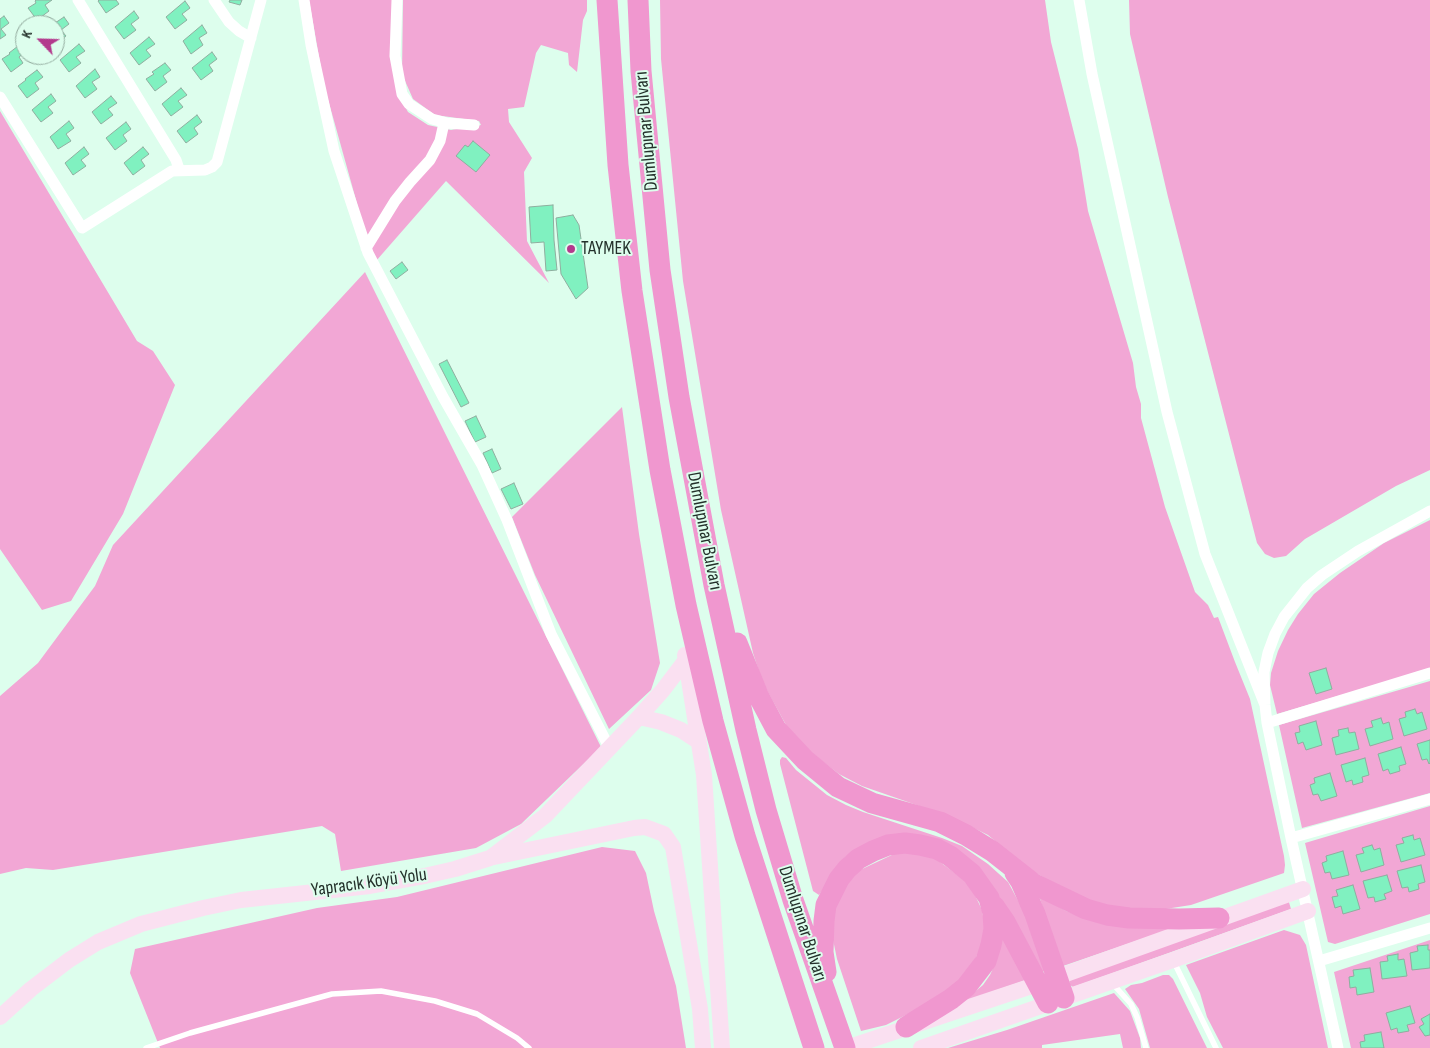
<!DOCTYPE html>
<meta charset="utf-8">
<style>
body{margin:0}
#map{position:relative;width:1430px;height:1048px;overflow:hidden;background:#ddfeed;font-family:"Sofia Sans Condensed",sans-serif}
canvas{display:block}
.north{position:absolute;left:15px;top:15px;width:50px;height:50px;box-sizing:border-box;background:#ddfeed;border:1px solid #93ac9f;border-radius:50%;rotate:294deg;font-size:14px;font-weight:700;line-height:20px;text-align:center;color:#24312b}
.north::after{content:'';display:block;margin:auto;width:18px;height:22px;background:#b33a8d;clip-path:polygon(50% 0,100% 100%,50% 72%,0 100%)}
</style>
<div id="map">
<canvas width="1430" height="1048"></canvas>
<div class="north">K</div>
</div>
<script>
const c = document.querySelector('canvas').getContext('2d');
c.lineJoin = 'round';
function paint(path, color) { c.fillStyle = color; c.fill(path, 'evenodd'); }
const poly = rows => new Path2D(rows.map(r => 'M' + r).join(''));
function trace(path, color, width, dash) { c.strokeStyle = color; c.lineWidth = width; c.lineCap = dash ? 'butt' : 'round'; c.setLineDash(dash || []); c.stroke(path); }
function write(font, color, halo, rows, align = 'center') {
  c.font = font + ' "Sofia Sans Condensed",sans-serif'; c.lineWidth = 4; c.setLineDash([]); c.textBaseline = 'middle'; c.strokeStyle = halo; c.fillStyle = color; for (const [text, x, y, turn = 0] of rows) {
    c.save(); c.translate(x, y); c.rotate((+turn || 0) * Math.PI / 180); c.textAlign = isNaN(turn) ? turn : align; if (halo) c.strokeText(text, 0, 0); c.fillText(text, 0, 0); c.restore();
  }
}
paint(poly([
 [309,0,394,0,399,96,408,112,428,125,451,130,481,125,479,121,435,115,413,99,402,74,403,0,587,0,587,11,583,20,577,72,569,65,568,53,541,45,536,53,524,107,508,109,509,122,532,158,524,172,527,241,549,283,446,181,376,261,363,225,324,85],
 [660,0,1045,0,1051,42,1078,149,1088,211,1133,363,1136,387,1141,404,1141,418,1165,507,1195,592,1208,605,1214,618,1218,617,1235,662,1250,699,1284,856,1285,865,1284,873,1191,905,1159,910,1130,910,1094,903,1066,891,1026,867,988,835,951,817,862,786,839,774,809,751,791,734,763,683,753,653,721,510,683,281,661,59],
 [1129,0,1430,0,1430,470,1396,486,1305,539,1286,556,1274,558,1265,554,1257,543,1168,197,1130,34],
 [0,111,137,341,153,351,175,385,123,514,71,601,42,610,0,549],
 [365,272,601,747,521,824,476,848,341,871,335,834,322,826,53,870,26,868,0,874,0,696,38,663,95,586,113,545],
 [622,407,639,534,660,663,651,690,609,729,535,575,512,517],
 [1430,520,1430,669,1277,714,1270,685,1271,673,1278,651,1288,630,1298,614,1314,594,1340,573,1384,543],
 [1430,681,1430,793,1302,828,1279,725],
 [782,757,786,758,796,770,827,795,846,805,863,812,942,838,962,846,988,864,1008,882,1023,910,1046,971,1040,972,971,861,862,846,845,857,819,895,813,891,780,764,780,760],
 [1430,806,1430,914,1335,944,1328,942,1305,843],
 [602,847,635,851,646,873,654,911,676,986,686,1048,160,1048,130,973,135,949,317,908,397,897],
 [910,852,936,859,964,880,974,893,982,910,985,928,982,946,967,974,932,1002,886,1025,861,1031,837,959,831,930,834,909,849,881,860,870,894,854],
 [1039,896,1066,911,1087,919,1167,926,1168,930,1063,966],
 [1288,899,1291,909,1124,969,1073,987,1070,985,1069,980],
 [1284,930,1300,935,1306,945,1328,1048,1223,1048,1207,1017,1200,993,1186,965],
 [1002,934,1026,980,948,1007,971,995,983,985,990,975,996,962],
 [1430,940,1430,1048,1351,1048,1334,972],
 [1163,975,1169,975,1173,979,1207,1048,1150,1048,1139,1009,1125,989,1131,985,1142,983],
 [1114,993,1130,1011,1140,1038,1141,1048,1123,1048,1120,1034,1042,1045,1042,1048,948,1048,1007,1030]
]), '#f2a7d5');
const building = poly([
 [36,0,52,0,45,5,49,11,37,20,28,8,36,3,35,1,36,0],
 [99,0,116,0,119,4,106,13,98,1,99,0],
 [230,0,242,0,240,5,229,2,230,0],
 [185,1,190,8,182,14,187,20,175,29,166,17,185,1],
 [134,11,139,18,131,24,136,30,124,39,115,27,134,11],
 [4,16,9,23,1,29,6,35,0,39,0,19,4,16],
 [64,17,69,24,61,30,66,36,55,44,55,25,52,25,64,17],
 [202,25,207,33,199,38,203,45,191,54,183,41,202,25],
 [149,37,155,44,146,50,151,56,139,65,130,53,149,37],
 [22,43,25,48,25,52,19,57,23,63,11,72,2,59,10,54,9,53,22,43],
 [79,44,85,51,76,57,81,63,69,72,60,60,79,44],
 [212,52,217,59,209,65,213,71,201,80,192,68,212,52],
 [165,63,171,70,163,76,167,82,155,91,146,79,154,74,152,72,165,63],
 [95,69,100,77,92,82,97,89,85,98,76,86,95,69],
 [37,70,43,77,35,83,39,89,27,98,18,86,26,80,25,79,37,70],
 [181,88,187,95,178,101,183,107,171,116,162,104,181,88],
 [51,94,56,101,48,107,53,113,41,122,32,110,51,94],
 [111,96,117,103,108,109,113,115,101,124,92,112,111,96],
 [197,115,202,122,194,128,198,134,186,143,177,131,197,115],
 [69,121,74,128,66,134,71,141,58,149,50,137,69,121],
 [126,122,131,129,123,135,127,141,115,150,106,138,126,122],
 [473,141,490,155,476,172,456,156,465,145,468,147,473,141],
 [84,147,89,154,81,160,86,166,73,175,65,163,84,147],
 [143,147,149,154,141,160,145,166,133,175,124,163,143,147],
 [553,205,554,240,557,270,546,271,544,242,531,243,529,207,553,205],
 [573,215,579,225,588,288,576,299,561,274,556,218,573,215],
 [402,262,408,270,396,279,390,271,402,262],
 [447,360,469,403,461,407,439,364,447,360],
 [476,416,486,437,475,442,465,421,476,416],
 [492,449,501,469,492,473,483,453,492,449],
 [514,483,523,504,511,509,501,489,514,483],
 [1326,668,1332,689,1316,694,1309,673,1326,668],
 [1415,709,1417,714,1422,712,1427,729,1404,736,1399,719,1406,717,1405,712,1415,709],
 [1381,718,1383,724,1389,722,1393,739,1370,746,1365,729,1373,727,1371,721,1381,718],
 [1316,721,1322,745,1306,750,1303,742,1298,744,1295,733,1300,732,1299,726,1316,721],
 [1348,728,1349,733,1355,732,1359,749,1336,755,1332,738,1339,736,1338,730,1348,728],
 [1430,740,1430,763,1429,764,1427,759,1422,760,1417,744,1430,740],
 [1401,747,1406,764,1399,766,1400,771,1390,774,1388,769,1383,771,1378,754,1401,747],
 [1365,758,1369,775,1362,777,1363,782,1353,785,1352,780,1346,782,1341,765,1365,758],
 [1330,773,1337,796,1321,801,1318,794,1313,795,1310,785,1315,783,1314,778,1330,773],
 [1413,835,1414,840,1420,838,1425,855,1401,862,1396,845,1404,843,1402,838,1413,835],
 [1372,845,1374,850,1380,848,1384,865,1361,872,1356,855,1364,853,1362,848,1372,845],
 [1343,851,1349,875,1332,879,1330,872,1325,873,1322,863,1327,861,1326,856,1343,851],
 [1421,865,1425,882,1418,884,1419,889,1409,892,1408,887,1402,888,1397,871,1421,865],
 [1387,875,1392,891,1384,894,1386,899,1375,902,1374,897,1368,898,1363,881,1387,875],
 [1353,885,1360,909,1343,914,1341,906,1335,908,1332,897,1338,896,1336,890,1353,885],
 [1428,945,1428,950,1430,950,1430,968,1412,970,1410,953,1418,951,1417,946,1428,945],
 [1398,954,1398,960,1404,959,1407,976,1382,979,1380,962,1388,961,1387,956,1398,954],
 [1370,968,1374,992,1357,995,1356,987,1350,988,1349,977,1354,976,1353,970,1370,968],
 [1410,1006,1415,1023,1407,1025,1409,1031,1398,1033,1397,1028,1391,1030,1386,1013,1410,1006],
 [1430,1014,1430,1035,1425,1036,1419,1027,1424,1024,1421,1019,1430,1014],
 [1381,1032,1384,1048,1361,1048,1360,1042,1365,1041,1364,1035,1381,1032]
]);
paint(building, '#80f1c0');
trace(building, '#8fae9f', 1);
trace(poly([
 [1174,962,1216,1048],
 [1112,983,1131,1004,1137,1017,1146,1048],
 [146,1048,190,1033,332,994,381,991,435,1001,477,1014,517,1038,529,1048]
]), '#fff', 5.5);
trace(poly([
 [78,0,176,160,179,169],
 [214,0,229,22,239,31,251,38],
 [304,0,311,45,334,151,368,253,443,397,482,465,507,520,551,634,610,749],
 [397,0,395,56,402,94,409,104,432,119,447,123,474,125],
 [1079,0,1092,74,1167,412,1205,554,1265,705],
 [0,97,82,228,172,171,205,170,212,167,217,162,261,0],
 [366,248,395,201,410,182,430,160,440,141,444,123],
 [1267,723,1430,673],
 [1291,838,1430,799],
 [1319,961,1430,928],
 [1338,1048,1291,838,1267,723,1265,705,1264,672,1268,653,1275,634,1284,617,1307,588,1322,575,1358,551,1430,511]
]), '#fff', 11);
trace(poly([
 [685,655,704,775,722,1048],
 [639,717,661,722,681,730,698,741],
 [494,857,634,828,645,827,664,834,673,847,700,1009,703,1048],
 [0,1017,31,989,69,960,98,942,141,924,203,908,241,900,370,886,420,877,455,869,490,858,545,816,639,717,663,690,685,661],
 [846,1048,1038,984,1303,889],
 [921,1048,1173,960,1308,911]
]), '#fae0f1', 16);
trace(poly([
 [607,0,618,165,632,291,660,470,686,605,713,721,745,836,814,1048],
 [638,0,641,71,660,270,679,397,714,585,746,730,766,810,793,900,845,1048],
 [737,643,758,695,776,729,805,760,838,787,872,803,940,822,966,835,992,851,1034,884,1086,909,1107,915,1129,918,1179,919,1219,918],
 [1015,873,1021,882,1035,914,1064,998],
 [994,906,1005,922,1048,1003],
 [826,972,823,952,824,921,826,905,839,879,847,869,858,859,873,851,888,845,905,843,920,845,937,849,950,856,972,874,989,898,993,913,994,929,991,945,986,961,966,987,951,999,906,1027]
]), '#f097cf', 21);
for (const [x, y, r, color] of [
 [571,249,5,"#b33a8d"]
]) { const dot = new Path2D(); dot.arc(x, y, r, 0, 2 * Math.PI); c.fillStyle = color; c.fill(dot); trace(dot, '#ddfeed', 2); }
write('19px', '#24312b', '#ddfeed', [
 ["Dumlupınar Bulvarı",647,131,-95],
 ["Dumlupınar Bulvarı",704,531,79],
 ["Yapracık Köyü Yolu",369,883,-8],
 ["Dumlupınar Bulvarı",802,924,72]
]);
write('19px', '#24312b', '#ddfeed', [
 ["TAYMEK",581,249]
], 'left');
</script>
